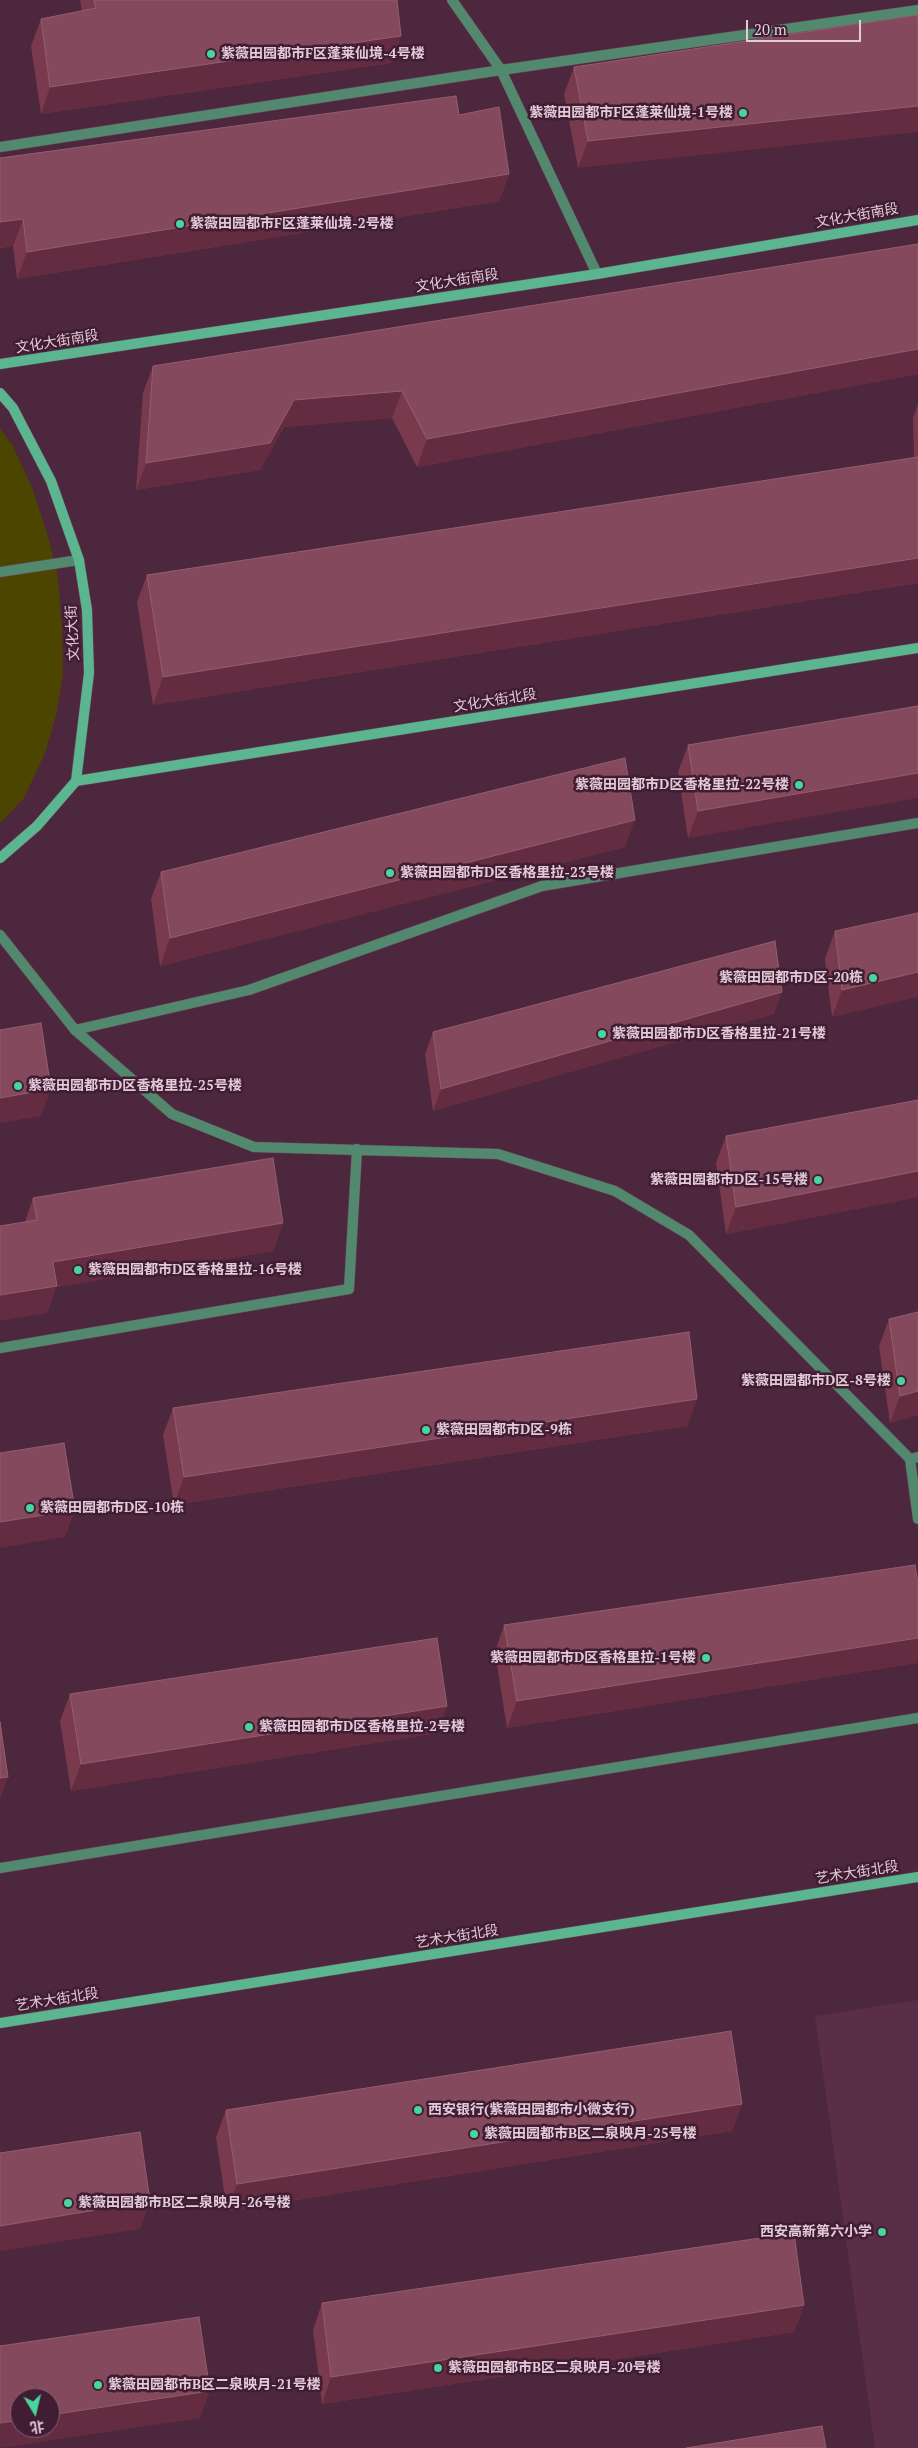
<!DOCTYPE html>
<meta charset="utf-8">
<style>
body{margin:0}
#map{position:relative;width:918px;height:2448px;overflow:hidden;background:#4d273e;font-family:"PT Serif","Noto Sans SC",serif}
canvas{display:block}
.north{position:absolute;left:10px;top:2388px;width:50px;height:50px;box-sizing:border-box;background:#411d34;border:1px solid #816275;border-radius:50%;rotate:171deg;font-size:14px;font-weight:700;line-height:20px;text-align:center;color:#e2cad7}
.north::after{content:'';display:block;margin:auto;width:18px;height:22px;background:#48d49d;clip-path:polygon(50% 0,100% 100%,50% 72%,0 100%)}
.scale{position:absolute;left:746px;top:20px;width:115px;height:22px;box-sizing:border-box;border:2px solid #e2cad7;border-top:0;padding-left:6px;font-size:15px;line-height:18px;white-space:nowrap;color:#e2cad7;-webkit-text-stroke:4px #411d34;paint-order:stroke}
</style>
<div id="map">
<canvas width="918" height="2448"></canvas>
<div class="north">北</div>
<div class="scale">20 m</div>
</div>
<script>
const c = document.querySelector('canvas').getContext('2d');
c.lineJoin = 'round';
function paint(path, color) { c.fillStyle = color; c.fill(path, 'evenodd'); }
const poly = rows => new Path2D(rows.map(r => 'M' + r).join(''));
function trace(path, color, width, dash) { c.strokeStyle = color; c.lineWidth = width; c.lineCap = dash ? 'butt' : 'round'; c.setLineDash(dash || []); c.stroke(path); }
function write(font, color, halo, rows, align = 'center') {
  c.font = font + ' "PT Serif","Noto Sans SC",serif'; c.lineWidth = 5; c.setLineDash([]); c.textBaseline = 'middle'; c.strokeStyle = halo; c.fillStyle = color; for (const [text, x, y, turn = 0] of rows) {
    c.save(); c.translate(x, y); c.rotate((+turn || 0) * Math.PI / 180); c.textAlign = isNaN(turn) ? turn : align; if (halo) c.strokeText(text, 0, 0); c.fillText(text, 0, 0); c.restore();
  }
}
paint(poly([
 [918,2000,918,2448,875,2448,815,2016]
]), '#5a2d49');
paint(poly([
 [0,428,13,446,33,490,49,540,58,578,62,628,63,674,56,715,45,753,24,798,0,823]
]), '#4c4500');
const street = poly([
 [452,0,501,70,597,274],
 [0,147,501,70,918,10],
 [0,572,79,560],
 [0,935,75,1030,172,1114,254,1147,498,1154,615,1191,689,1235,910,1459],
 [75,1030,249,990,542,886,918,823],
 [0,1348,349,1289,357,1149],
 [918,1457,910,1459,918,1519],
 [0,1868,918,1718]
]);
const secondary = poly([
 [0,364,597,274,918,220],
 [0,393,13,408,51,481,79,560,87,610,89,673,76,781,37,826,0,858],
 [76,781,918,648],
 [0,2023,918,1877]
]);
trace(street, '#68445a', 11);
trace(secondary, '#68445a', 11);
trace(street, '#51886e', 10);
trace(secondary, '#5bb58e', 10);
paint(poly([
 [80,0,397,0,401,36,391,63,41,114,31,46,41,19,82,11],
 [918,15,578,168,564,94,574,67],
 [459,115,509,174,499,201,17,279,13,246,0,248,0,158],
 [918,244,918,374,417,467,392,418,284,427,260,470,136,490,143,393,153,366],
 [918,404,918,583,153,705,137,602,147,575,914,458,913,418],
 [918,706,688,838,678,772,688,745],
 [625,847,160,966,151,899,161,872],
 [918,913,832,1017,825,959,835,931],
 [774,1014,433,1111,425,1054,433,1032],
 [918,1100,918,1197,726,1234,716,1163,726,1136],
 [33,1198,283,1223,273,1251,56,1287,47,1313,25,1222],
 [889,1319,918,1415,890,1423,879,1346],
 [697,1399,687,1426,174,1505,163,1435,173,1408],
 [504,1625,917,1663,507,1728,495,1652],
 [70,1694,447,1706,437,1733,71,1791,60,1721],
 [742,2104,732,2131,227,2211,216,2137,226,2110],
 [322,2303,804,2305,794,2332,322,2404,313,2330]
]), '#793a4d');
paint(poly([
 [401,36,391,63,41,114,50,87],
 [918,106,918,132,578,168,588,141],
 [509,174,499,201,17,279,27,252],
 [23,219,13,246,0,248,0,222],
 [918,349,918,374,417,467,427,439],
 [402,391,392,418,284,427,260,470,136,490,146,463,294,400],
 [918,558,918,583,153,705,163,677],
 [918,773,918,798,688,838,698,811],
 [635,820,625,847,160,966,170,938],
 [918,972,918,997,832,1017,842,990],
 [782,992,774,1014,433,1111,441,1089],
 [51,1089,41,1116,0,1123,0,1098],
 [918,1171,918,1197,726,1234,736,1207],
 [283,1223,273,1251,56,1287,47,1313,0,1321,0,1295,53,1262],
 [918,1391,918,1415,890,1423,900,1396],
 [697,1399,687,1426,174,1505,184,1477],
 [75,1510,65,1537,0,1548,0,1522],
 [918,1638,918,1660,917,1663,507,1728,517,1701],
 [447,1706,437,1733,71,1791,81,1764],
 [8,1777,0,1799,0,1778],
 [742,2104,732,2131,227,2211,237,2184],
 [150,2201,140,2229,0,2251,0,2226],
 [804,2305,794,2332,322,2404,331,2377],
 [210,2391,200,2418,0,2448,0,2423,20,2420,20,2428,50,2428,50,2415]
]), '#632c41');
const building = poly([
 [94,0,397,0,401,36,50,87,41,19,96,8,94,0],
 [918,15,918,106,588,141,574,67,918,15],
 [456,96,459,115,499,107,509,174,27,252,23,219,0,222,0,158,456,96],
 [918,244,918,349,427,439,402,391,294,400,270,443,146,463,153,366,918,244],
 [918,457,918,558,163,677,147,575,918,457],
 [918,706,918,773,698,811,688,745,918,706],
 [625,758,635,820,170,938,161,872,625,758],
 [918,913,918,972,842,990,835,931,918,913],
 [775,941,782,992,441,1089,433,1032,775,941],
 [41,1023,51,1089,0,1098,0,1030,41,1023],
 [918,1100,918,1171,736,1207,726,1136,918,1100],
 [273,1158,283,1223,53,1262,57,1286,0,1295,0,1226,37,1220,33,1198,273,1158],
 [918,1312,918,1391,900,1396,889,1319,918,1312],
 [689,1332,697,1399,184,1477,173,1408,689,1332],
 [64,1443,75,1510,0,1522,0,1453,64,1443],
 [915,1565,918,1583,918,1638,517,1701,504,1625,915,1565],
 [437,1638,447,1706,81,1764,70,1694,437,1638],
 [0,1722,8,1777,0,1778,0,1722],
 [731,2031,742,2104,237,2184,226,2110,731,2031],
 [140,2132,150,2201,0,2226,0,2153,140,2132],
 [794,2233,804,2305,331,2377,322,2303,794,2233],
 [199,2317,210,2391,50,2415,50,2398,20,2398,20,2420,0,2423,0,2346,199,2317],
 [822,2426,826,2448,686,2448,822,2426]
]);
paint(building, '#84495c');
trace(building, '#935e6f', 1);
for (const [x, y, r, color] of [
 [211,54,5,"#48d49d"],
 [743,113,5,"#48d49d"],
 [180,224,5,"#48d49d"],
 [799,785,5,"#48d49d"],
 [390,873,5,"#48d49d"],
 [873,978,5,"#48d49d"],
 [602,1034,5,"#48d49d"],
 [18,1086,5,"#48d49d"],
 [818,1180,5,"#48d49d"],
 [78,1270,5,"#48d49d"],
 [901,1381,5,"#48d49d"],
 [426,1430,5,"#48d49d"],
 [30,1508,5,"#48d49d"],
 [706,1658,5,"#48d49d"],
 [249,1727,5,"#48d49d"],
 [418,2110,5,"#48d49d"],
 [474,2134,5,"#48d49d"],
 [68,2203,5,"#48d49d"],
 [882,2232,5,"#48d49d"],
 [438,2368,5,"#48d49d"],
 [98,2385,5,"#48d49d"]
]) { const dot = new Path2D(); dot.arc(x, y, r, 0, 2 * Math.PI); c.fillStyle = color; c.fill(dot); trace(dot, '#411d34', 2); }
write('bold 14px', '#e2cad7', '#411d34', [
 ["紫薇田园都市F区蓬莱仙境-4号楼",221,54],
 ["紫薇田园都市F区蓬莱仙境-1号楼",733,113,"right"],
 ["紫薇田园都市F区蓬莱仙境-2号楼",190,224],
 ["紫薇田园都市D区香格里拉-22号楼",789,785,"right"],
 ["紫薇田园都市D区香格里拉-23号楼",400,873],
 ["紫薇田园都市D区-20栋",863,978,"right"],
 ["紫薇田园都市D区香格里拉-21号楼",612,1034],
 ["紫薇田园都市D区香格里拉-25号楼",28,1086],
 ["紫薇田园都市D区-15号楼",808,1180,"right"],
 ["紫薇田园都市D区香格里拉-16号楼",88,1270],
 ["紫薇田园都市D区-8号楼",891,1381,"right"],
 ["紫薇田园都市D区-9栋",436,1430],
 ["紫薇田园都市D区-10栋",40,1508],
 ["紫薇田园都市D区香格里拉-1号楼",696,1658,"right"],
 ["紫薇田园都市D区香格里拉-2号楼",259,1727],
 ["西安银行(紫薇田园都市小微支行)",428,2110],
 ["紫薇田园都市B区二泉映月-25号楼",484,2134],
 ["紫薇田园都市B区二泉映月-26号楼",78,2203],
 ["西安高新第六小学",872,2232,"right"],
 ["紫薇田园都市B区二泉映月-20号楼",448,2368],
 ["紫薇田园都市B区二泉映月-21号楼",108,2385]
], 'left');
write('14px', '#e2cad7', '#411d34', [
 ["文化大街南段",857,216,-10],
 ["文化大街南段",457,281,-9],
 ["文化大街南段",57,342,-9],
 ["文化大街",73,633,-93],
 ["文化大街北段",495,701,-9],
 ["艺术大街北段",857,1873,-9],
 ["艺术大街北段",457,1937,-9],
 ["艺术大街北段",57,2000,-9]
]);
</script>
